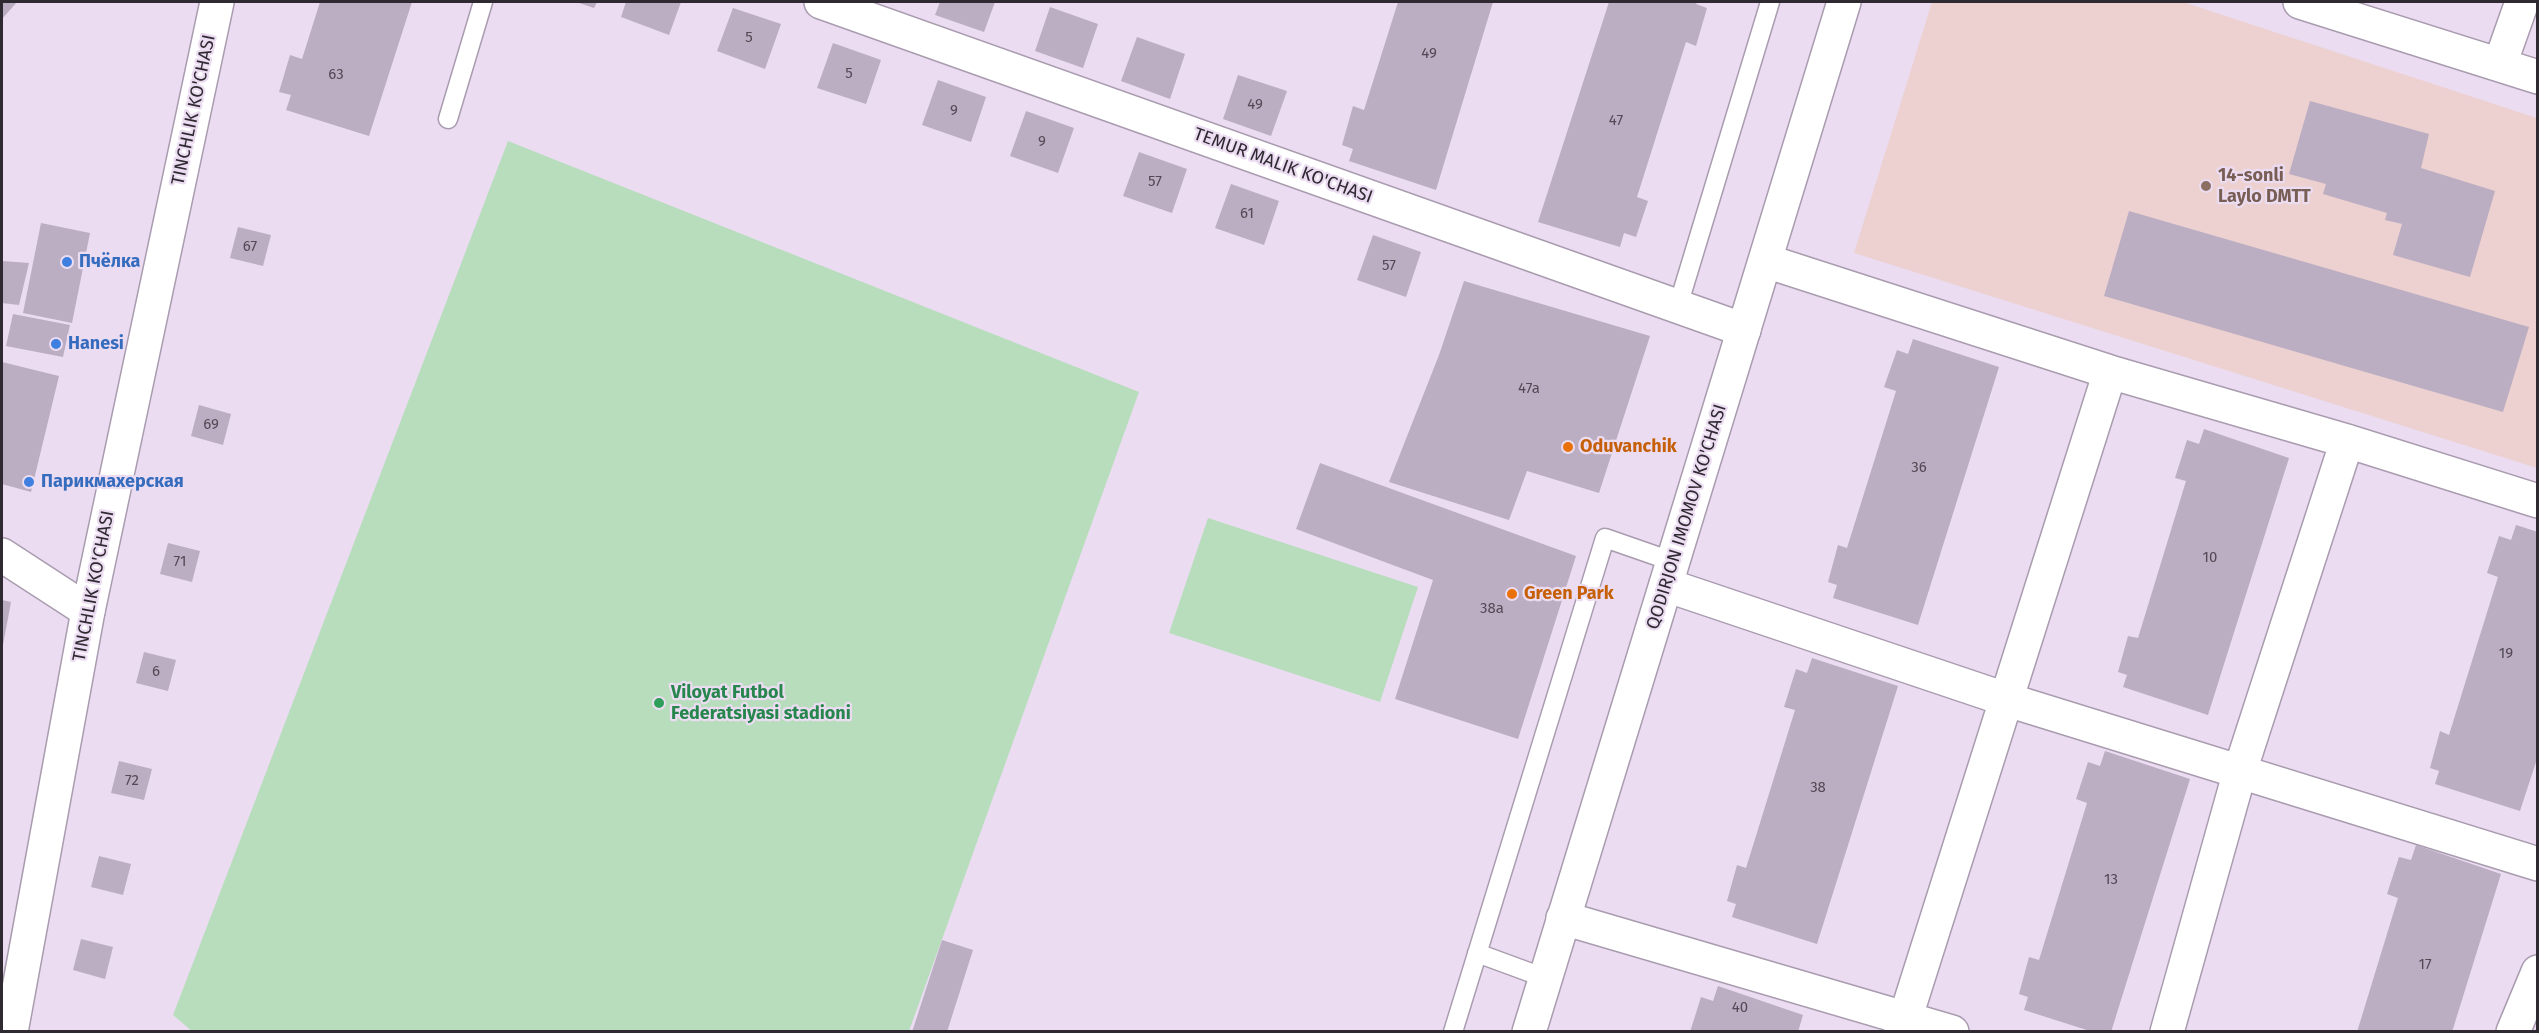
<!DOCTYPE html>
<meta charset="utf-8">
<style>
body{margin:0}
#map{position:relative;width:2539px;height:1033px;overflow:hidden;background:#ebdcf2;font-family:"Fira Sans",sans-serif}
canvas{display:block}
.frame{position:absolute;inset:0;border:3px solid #2f2931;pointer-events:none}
</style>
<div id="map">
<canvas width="2539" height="1033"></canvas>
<div class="frame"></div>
</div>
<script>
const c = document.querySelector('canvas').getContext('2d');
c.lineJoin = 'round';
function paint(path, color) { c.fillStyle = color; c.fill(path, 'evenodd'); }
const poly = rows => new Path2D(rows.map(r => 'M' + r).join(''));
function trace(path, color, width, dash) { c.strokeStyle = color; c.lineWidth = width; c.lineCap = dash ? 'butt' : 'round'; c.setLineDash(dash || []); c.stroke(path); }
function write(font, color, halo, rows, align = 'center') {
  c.font = font + ' "Fira Sans",sans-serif'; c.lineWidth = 4.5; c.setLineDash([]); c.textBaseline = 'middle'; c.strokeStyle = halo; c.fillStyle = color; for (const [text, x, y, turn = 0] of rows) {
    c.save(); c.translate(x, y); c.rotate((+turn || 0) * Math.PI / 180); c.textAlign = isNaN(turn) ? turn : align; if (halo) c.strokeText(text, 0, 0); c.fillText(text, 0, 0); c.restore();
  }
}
paint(poly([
 [1932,2,2183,2,2537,118,2537,468,1854,253]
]), '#ecd1d0');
paint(poly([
 [508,141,1139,392,909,1031,193,1032,173,1015],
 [1208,518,1418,587,1380,702,1169,633]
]), '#b8ddbd');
paint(poly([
 [2,2,17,2,2,19],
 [320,2,412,2,369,136,286,110,291,95,279,92,290,55,302,59],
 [576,2,597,2,594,8],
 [626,2,681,2,669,35,621,17],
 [940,2,995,2,984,32,935,15],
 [1398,2,1493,2,1436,190,1349,161,1353,149,1342,145,1353,106,1364,110],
 [1609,2,1697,2,1696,4,1707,8,1696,46,1686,42,1637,197,1648,201,1636,237,1624,233,1620,247,1538,222],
 [1050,7,1098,24,1083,68,1035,51],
 [733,8,781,24,765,69,717,51],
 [1137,37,1185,54,1170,99,1121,81],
 [833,43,881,60,866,104,817,88],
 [1238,75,1287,91,1271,136,1223,119],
 [938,80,986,97,971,142,922,125],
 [2310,101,2429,134,2421,168,2495,191,2470,277,2393,255,2402,224,2385,220,2387,213,2323,194,2326,184,2289,174],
 [1026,111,1074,128,1058,173,1010,156],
 [1139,152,1187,169,1172,213,1123,196],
 [1231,184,1279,201,1264,245,1215,228],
 [2129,211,2529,327,2503,412,2104,296],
 [41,223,90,233,72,323,23,313],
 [238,227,271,235,263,266,230,258],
 [1373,235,1421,252,1406,297,1357,280],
 [2,261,29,263,19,305,2,303],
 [1464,281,1650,336,1599,493,1527,471,1509,520,1389,482,1439,355],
 [13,314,70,325,63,357,6,346],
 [1913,339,1999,367,1918,625,1833,598,1837,585,1828,582,1838,545,1847,548,1896,391,1884,387,1897,350,1908,354],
 [2,362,59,376,31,492,2,484],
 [199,405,231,414,223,445,191,436],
 [2204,429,2289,458,2208,715,2123,687,2127,675,2118,672,2128,636,2138,638,2186,481,2175,478,2187,440,2199,444],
 [1320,463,1576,556,1518,739,1395,699,1433,580,1296,529],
 [2516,525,2538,532,2538,756,2520,811,2435,784,2439,771,2430,768,2440,731,2449,735,2498,577,2487,573,2499,536,2511,540],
 [168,543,200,551,192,582,160,574],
 [2,600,11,602,3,645,2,645],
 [144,652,176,660,168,691,136,683],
 [1812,658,1898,686,1817,944,1732,917,1736,904,1727,901,1737,865,1746,868,1795,710,1784,707,1796,669,1807,673],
 [2105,751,2190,779,2111,1032,2093,1032,2024,1010,2028,997,2019,994,2029,957,2039,960,2087,803,2076,799,2088,762,2100,766],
 [119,761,152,769,144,800,111,793],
 [2416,845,2501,874,2452,1032,2357,1032,2398,898,2387,894,2399,857,2411,860],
 [99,856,131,864,123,895,91,887],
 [81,939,113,947,105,979,73,970],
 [942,940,973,950,947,1032,912,1032],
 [1718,986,1803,1015,1798,1032,1690,1032,1701,997,1713,1001]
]), '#bbadc2');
const lane = poly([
 [448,119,483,2],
 [1678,306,1770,2],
 [1477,953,1545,978],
 [1453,1032,1605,538,1674,562]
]);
const street = poly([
 [821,2,1744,330],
 [2300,2,2538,77],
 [2500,64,2522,2],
 [1766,261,2110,372,2347,441,2538,501],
 [2,555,88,611],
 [1666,585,2008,700,2538,864],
 [1563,918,1952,1032],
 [1901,1032,2110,372],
 [2167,1032,2240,771,2347,441],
 [2513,1032,2538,972]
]);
const secondary = poly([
 [11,1032,88,611,217,2],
 [1529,1032,1844,2]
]);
trace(lane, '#a99caf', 21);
trace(street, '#a99caf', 36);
trace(secondary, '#a99caf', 36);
trace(lane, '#fff', 18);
trace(street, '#fff', 33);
trace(secondary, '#fff', 33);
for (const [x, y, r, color] of [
 [2206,186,6,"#8d6e63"],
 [67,262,6,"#3f7fe0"],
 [56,344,6,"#3f7fe0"],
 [1568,447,6,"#e8710a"],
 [29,482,6,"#3f7fe0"],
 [1512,594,6,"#e8710a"],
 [659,703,6,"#2e9e5b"]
]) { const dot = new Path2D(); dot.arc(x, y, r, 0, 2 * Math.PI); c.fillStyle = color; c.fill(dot); trace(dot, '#ebdcf2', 2); }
write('15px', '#524a55', null, [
 ["5",749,38],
 ["49",1429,54],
 ["5",849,74],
 ["63",336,75],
 ["49",1255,105],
 ["9",954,111],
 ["47",1616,121],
 ["9",1042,142],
 ["57",1155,182],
 ["61",1247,214],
 ["67",250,247],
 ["57",1389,266],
 ["47a",1529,389],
 ["69",211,425],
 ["36",1919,468],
 ["10",2210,558],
 ["71",180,562],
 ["38a",1492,609],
 ["19",2506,654],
 ["6",156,672],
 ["72",132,781],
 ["38",1818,788],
 ["13",2111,880],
 ["17",2425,965],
 ["40",1740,1008]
]);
write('18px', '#2f2931', '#ebdcf2', [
 ["TINCHLIK KO'CHASI",194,110,-78],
 ["TEMUR MALIK KO'CHASI",1283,166,20],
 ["QODIRJON IMOMOV KO'CHASI",1687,517,-73],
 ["TINCHLIK KO'CHASI",94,586,-79]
]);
write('bold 18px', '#785e54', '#ebdcf2', [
 ["14-sonli",2218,176],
 ["Laylo DMTT",2218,197]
], 'left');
write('bold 18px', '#366cbe', '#ebdcf2', [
 ["Пчёлка",79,262],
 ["Hanesi",68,344],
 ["Парикмахерская",41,482]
], 'left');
write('bold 18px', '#c56008', '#ebdcf2', [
 ["Oduvanchik",1580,447],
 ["Green Park",1524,594]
], 'left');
write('bold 18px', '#27864d', '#ebdcf2', [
 ["Viloyat Futbol",671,693],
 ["Federatsiyasi stadioni",671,714]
], 'left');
</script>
